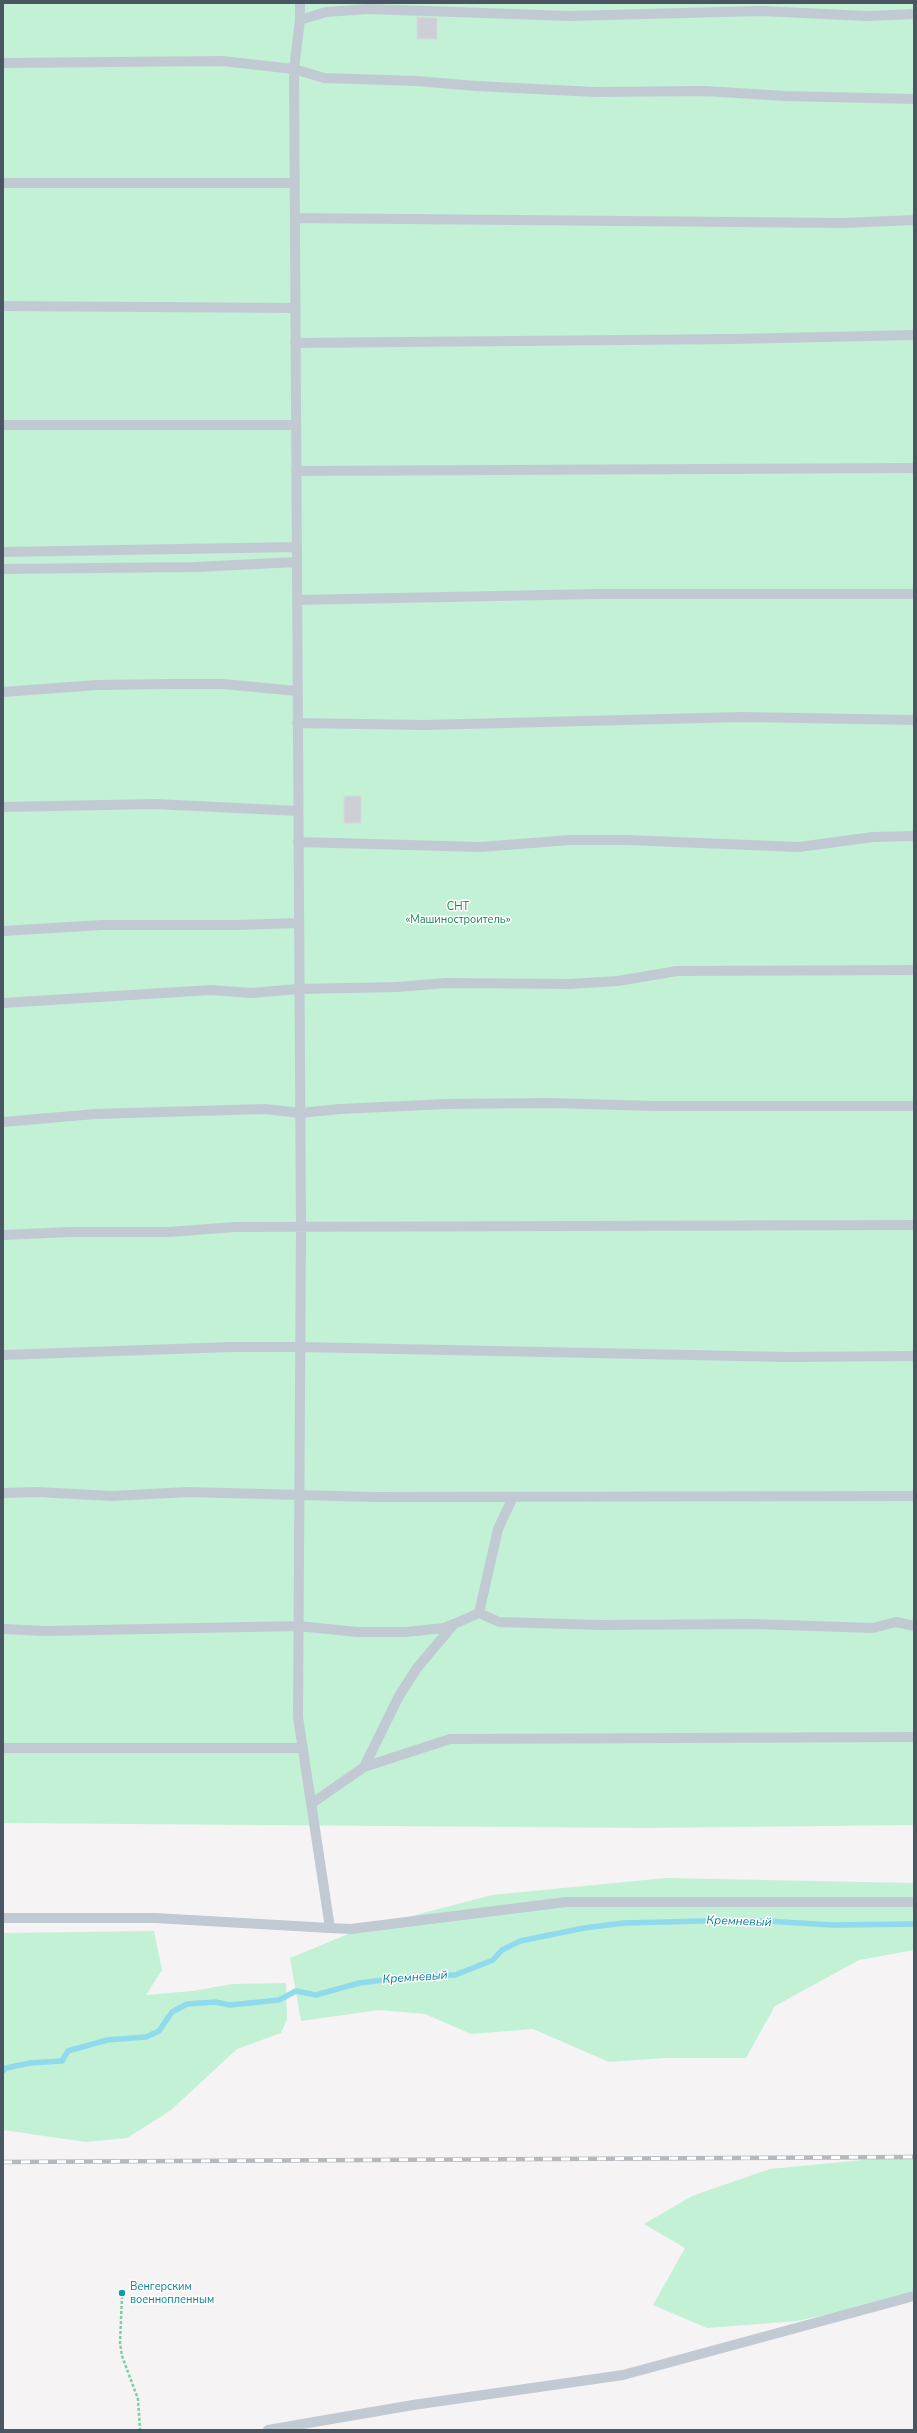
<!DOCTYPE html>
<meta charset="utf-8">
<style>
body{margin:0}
#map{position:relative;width:917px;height:2433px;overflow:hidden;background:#f5f3f3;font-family:"Nunito Sans",sans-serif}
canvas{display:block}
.frame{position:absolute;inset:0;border:4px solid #4a5661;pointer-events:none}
</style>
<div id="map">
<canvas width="917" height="2433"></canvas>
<div class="frame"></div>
</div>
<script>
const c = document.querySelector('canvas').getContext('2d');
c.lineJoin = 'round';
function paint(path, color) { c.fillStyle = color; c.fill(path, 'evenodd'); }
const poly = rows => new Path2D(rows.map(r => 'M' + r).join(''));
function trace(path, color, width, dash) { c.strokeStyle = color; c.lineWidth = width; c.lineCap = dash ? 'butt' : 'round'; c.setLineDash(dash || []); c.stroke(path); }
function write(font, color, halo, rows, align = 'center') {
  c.font = font + ' "Nunito Sans",sans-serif'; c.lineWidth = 3; c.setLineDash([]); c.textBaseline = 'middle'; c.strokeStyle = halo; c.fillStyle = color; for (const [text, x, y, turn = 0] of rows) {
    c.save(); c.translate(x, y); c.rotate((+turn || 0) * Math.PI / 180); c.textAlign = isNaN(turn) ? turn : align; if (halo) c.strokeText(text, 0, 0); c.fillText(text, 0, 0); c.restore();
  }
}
paint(poly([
 [3,3,914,3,914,1825,646,1828,3,1823],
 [666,1878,914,1883,914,1950,859,1960,775,2006,746,2058,664,2058,609,2062,533,2029,471,2034,425,2014,379,2010,301,2021,290,1958,358,1930,492,1895],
 [154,1931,162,1970,146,1995,192,1991,232,1984,286,1983,287,2019,281,2033,237,2049,171,2110,127,2138,86,2142,3,2130,3,1933],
 [914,2155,914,2296,797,2321,707,2328,653,2305,685,2248,644,2224,692,2196,770,2169]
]), '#c3f1d5');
trace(poly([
 [3,2071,6,2068,30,2063,62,2061,68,2051,107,2040,146,2037,159,2031,172,2012,187,2004,215,2002,230,2005,279,2000,296,1991,316,1995,359,1983,427,1975,455,1975,493,1960,502,1950,520,1941,584,1928,624,1923,705,1921,766,1921,832,1925,914,1924]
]), '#90daee', 5.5);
const building = poly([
 [417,17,437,18,437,39,417,39,417,17],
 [344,796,361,796,361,823,344,823,344,796]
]);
paint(building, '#cdcfd5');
trace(building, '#d7d9de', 1);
trace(poly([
 [122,2296,120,2343,122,2356,138,2399,140,2430]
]), '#7ad0a6', 2.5, [3, 2]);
trace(poly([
 [300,3,300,20,294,69,301,1229,298,1717,330,1928,351,1929,566,1902,914,1902],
 [300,20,326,12,368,9,569,16,761,11,867,16,914,14],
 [3,63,222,61,294,69,324,78,417,81,476,86,595,92,705,91,785,96,914,99],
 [3,183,295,183],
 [295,218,843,223,914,220],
 [3,306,295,308],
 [295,343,733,339,914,335],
 [3,425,296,425],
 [296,471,914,468],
 [3,552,297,547],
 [3,569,195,567,297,562],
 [297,600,596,594,914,594],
 [3,692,97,685,169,684,223,684,297,691],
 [297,723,425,725,743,717,914,720],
 [3,807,155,804,298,811],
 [298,842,481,847,570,840,627,840,799,847,873,837,914,836],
 [3,931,102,925,238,925,298,923],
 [3,1003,211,990,251,993,298,989,397,987,446,983,569,984,618,981,677,971,914,970],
 [3,1122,95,1114,265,1109,300,1113,340,1109,446,1104,550,1103,654,1106,914,1106],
 [3,1235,70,1232,169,1232,235,1227,914,1225],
 [3,1355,232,1347,300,1347,787,1357,914,1356],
 [3,1493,37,1492,112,1496,188,1492,374,1497,914,1496],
 [479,1613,499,1622,601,1625,753,1624,873,1628,896,1622,914,1626],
 [3,1629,46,1631,298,1626,357,1632,406,1632,444,1628,454,1624],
 [3,1748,303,1748],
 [364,1767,399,1696,417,1668,454,1624,479,1613,498,1529,513,1497],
 [311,1804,364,1767,450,1739,914,1737],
 [3,1918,155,1918,330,1928],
 [268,2430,413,2405,623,2375,914,2296]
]), '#c1cad2', 10);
const rail = poly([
 [3,2162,914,2157]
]);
trace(rail, '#b5b8bd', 4.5);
trace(rail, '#fff', 3, [9]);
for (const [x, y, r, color] of [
 [122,2293,4,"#0f9aa8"]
]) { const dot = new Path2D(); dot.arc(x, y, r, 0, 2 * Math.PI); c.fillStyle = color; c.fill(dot); trace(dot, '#fff', 1.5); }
write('11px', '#17864f', '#fff', [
 ["СНТ",458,907],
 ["«Машиностроитель»",458,920]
]);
write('11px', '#0d838f', '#fff', [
 ["Венгерским",130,2287],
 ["военнопленным",130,2300]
], 'left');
write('italic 12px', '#0c7c9b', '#fff', [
 ["Кремневый",739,1922,2],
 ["Кремневый",415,1978,-4]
]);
</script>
